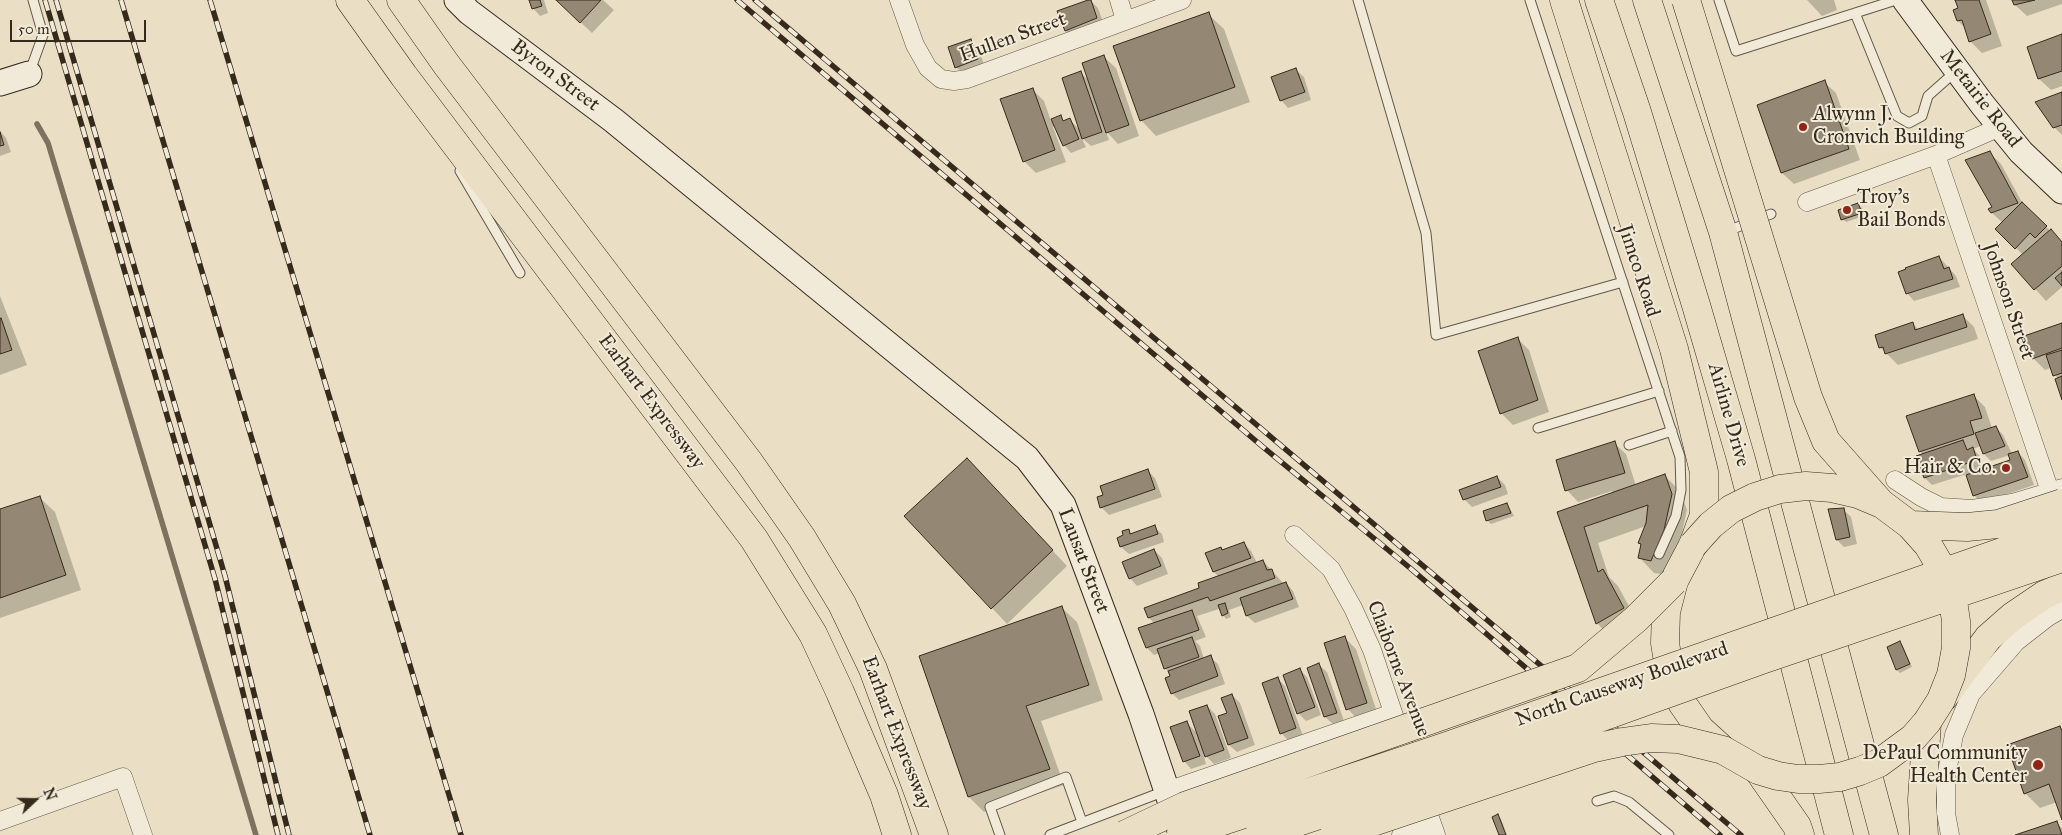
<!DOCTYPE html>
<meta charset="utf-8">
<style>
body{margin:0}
#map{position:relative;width:2062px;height:835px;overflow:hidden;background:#eadfc4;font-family:"IM FELL Great Primer",serif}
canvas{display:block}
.north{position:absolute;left:10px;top:775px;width:50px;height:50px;-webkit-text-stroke:4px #f1ead9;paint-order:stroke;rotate:69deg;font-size:14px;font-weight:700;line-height:20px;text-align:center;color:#362a1d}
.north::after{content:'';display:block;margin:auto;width:18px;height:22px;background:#362a1d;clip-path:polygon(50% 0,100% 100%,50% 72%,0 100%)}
.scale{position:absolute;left:10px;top:20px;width:136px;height:22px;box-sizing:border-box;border:2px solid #362a1d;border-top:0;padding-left:6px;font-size:15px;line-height:18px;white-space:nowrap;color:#362a1d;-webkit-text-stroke:4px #f1ead9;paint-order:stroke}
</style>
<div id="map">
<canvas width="2062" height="835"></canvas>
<div class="north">N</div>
<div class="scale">50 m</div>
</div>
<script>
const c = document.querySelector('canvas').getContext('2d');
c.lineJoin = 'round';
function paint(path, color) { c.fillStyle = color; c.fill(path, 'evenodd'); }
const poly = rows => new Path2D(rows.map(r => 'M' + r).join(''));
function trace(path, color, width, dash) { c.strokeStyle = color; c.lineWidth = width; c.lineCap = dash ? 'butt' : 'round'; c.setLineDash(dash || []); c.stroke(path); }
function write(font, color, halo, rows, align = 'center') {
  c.font = font + ' "IM FELL Great Primer",serif'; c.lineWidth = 4; c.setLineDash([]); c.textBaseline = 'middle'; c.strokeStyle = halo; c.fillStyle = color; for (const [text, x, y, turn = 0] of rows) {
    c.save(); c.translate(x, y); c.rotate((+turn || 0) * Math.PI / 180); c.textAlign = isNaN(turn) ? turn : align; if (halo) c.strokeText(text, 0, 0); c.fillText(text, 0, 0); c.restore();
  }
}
paint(poly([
 [530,0,544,0,548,13,540,16,533,8],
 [557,0,603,0,614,10,592,33],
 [1090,0,1098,8,1104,25,1073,38,1066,31],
 [1807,0,1834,0,1837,10,1822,16],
 [1957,0,1986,0,2002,46,1982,53,1970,41,1966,29,1958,21,1960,9],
 [2013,0,2062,0,2062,4,2027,16,2015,5],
 [1208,14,1224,29,1250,102,1156,136,1141,120],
 [2062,36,2062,86,2051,90,2039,79,2028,48],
 [970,40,978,48,985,67,964,74,956,67],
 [1104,57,1116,68,1139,136,1118,144,1106,131,1109,140,1091,146,1081,137,1086,147,1071,153,1064,145,1055,126,1053,127,1066,162,1036,173,1024,161,1032,89,1044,101,1051,121,1060,117,1065,122,1070,120,1081,131,1081,73,1089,81],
 [1296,70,1304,77,1311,100,1288,108,1281,100],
 [1824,82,1836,93,1860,160,1794,184,1782,173,1758,106],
 [2062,94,2062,135,2054,127],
 [0,131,6,138,11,152,0,156],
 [1989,152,2001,164,2024,206,2062,242,2062,287,2046,301,2013,264,2023,255,1997,229,2003,223,1992,213,1994,208],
 [1858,205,1862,208,1864,216,1846,222,1842,219],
 [1939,257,1956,276,1960,287,1914,301,1907,293],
 [0,296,27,365,0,375],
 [1963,316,1974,327,1978,339,1898,365,1880,347,1913,324,1919,330],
 [2062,324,2062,396,2058,379,2051,368,2045,370,2033,358],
 [1518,339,1529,350,1549,412,1513,425,1501,413],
 [1973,395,1985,407,1992,428,1996,427,2003,435,2012,454,2018,452,2025,460,2034,485,1981,503,1974,495,1967,474,1932,485,1925,478,1918,456,1923,455,1920,451],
 [1981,446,1984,454,1991,461,2010,455,2012,461,1985,470,1980,456,1973,449],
 [1614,443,1626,454,1636,486,1665,476,1680,491,1687,510,1679,545,1666,575,1654,573,1639,557,1642,546,1639,543,1646,526,1598,543,1609,577,1618,586,1638,623,1612,639,1597,623,1558,512,1613,494,1612,491,1578,502,1567,490],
 [1148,471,1155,478,1162,497,1109,515,1101,507,1104,495],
 [982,475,1067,566,1007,624,906,516],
 [1497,477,1505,485,1508,494,1472,507,1464,499],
 [39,497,55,512,81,590,0,618,0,511],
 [1507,504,1514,516,1491,524,1487,520],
 [1844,510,1851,517,1857,544,1844,547,1837,540],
 [1154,527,1162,534,1164,542,1129,554,1121,547,1118,539,1125,536,1128,530,1132,534],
 [1244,543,1251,551,1257,563,1263,561,1284,584,1286,583,1293,591,1299,607,1255,623,1247,616,1243,605,1229,610,1231,617,1226,619,1219,609,1197,616,1206,637,1195,641,1200,646,1204,659,1210,657,1218,664,1225,684,1179,700,1172,693,1172,677,1165,668,1160,653,1154,655,1147,648,1155,624,1149,618,1201,589,1219,577,1214,572,1221,548,1223,551],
 [1154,550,1162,558,1168,574,1137,586,1130,578],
 [1061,607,1077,622,1103,700,1041,721,1064,785,984,812,969,797,921,657],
 [1345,638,1356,649,1378,715,1359,721,1348,709],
 [1900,642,1903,646,1912,667,1900,673,1897,670,1889,648],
 [1319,665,1327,672,1344,721,1333,724,1325,717,1308,668],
 [1300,670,1307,677,1321,715,1306,721,1298,713],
 [1278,679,1285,686,1303,736,1289,741,1281,733],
 [1232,695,1240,703,1255,745,1237,752,1229,745],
 [1207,706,1215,714,1231,758,1214,764,1203,753,1206,764,1191,769,1184,761,1187,723,1198,734],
 [2060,727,2062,730,2062,816,2057,802,2040,808,2025,793],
 [1498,816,1501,819,1507,835,1500,835],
 [2057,823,2062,828,2062,835,2019,835]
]), '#0003');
trace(poly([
 [37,124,48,143,256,835]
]), '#7d715f', 5.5);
const building = poly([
 [529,0,540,0,542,6,532,9,529,0],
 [556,0,601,0,580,23,556,0],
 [1088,0,1091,0,1097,18,1065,31,1057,11,1088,0],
 [1955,0,1979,0,1991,34,1969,42,1962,20,1957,21,1953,10,1958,8,1955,0],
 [2012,0,2035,0,2014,5,2012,0],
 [1209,12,1235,87,1140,121,1113,46,1209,12],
 [2062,34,2062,71,2038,79,2027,47,2062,34],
 [971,39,978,59,955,68,948,47,971,39],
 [1104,55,1129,125,1106,133,1082,63,1104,55],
 [1296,68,1305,92,1280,101,1271,77,1296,68],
 [1081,71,1102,132,1082,139,1062,78,1081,71],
 [1825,80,1849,149,1781,173,1757,105,1825,80],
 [1033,88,1055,150,1023,162,1000,99,1033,88],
 [2062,92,2062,125,2053,128,2035,102,2062,92],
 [1061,115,1063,121,1070,118,1079,139,1063,146,1051,119,1061,115],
 [0,132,4,145,0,146,0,132],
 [1990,151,2018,203,1991,213,1988,209,1992,207,1965,160,1990,151],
 [2022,202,2047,226,2035,238,2030,233,2015,249,1995,229,2022,202],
 [1858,203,1862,213,1841,220,1838,210,1858,203],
 [2051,229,2062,242,2062,266,2034,290,2011,264,2051,229],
 [1939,256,1944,269,1949,267,1953,279,1906,294,1898,272,1906,269,1905,268,1939,256],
 [2062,272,2062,286,2055,278,2062,272],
 [1963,314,1967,327,1885,354,1883,347,1879,348,1875,335,1913,322,1915,330,1963,314],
 [1,318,12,350,0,354,0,319,1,318],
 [2062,323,2062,348,2032,359,2024,336,2062,323],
 [1518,337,1538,400,1500,414,1478,351,1518,337],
 [2062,350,2062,373,2053,376,2046,355,2062,350],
 [2062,376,2062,400,2055,379,2062,376],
 [1974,394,1982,418,1970,421,1974,434,1919,452,1906,416,1974,394],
 [1996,426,2005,446,1983,454,1975,433,1996,426],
 [1963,440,1967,450,1973,447,1977,460,1924,478,1916,456,1963,440],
 [1615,441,1625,473,1565,491,1556,460,1615,441],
 [2018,451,2028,477,1973,496,1966,475,2010,460,2008,454,2018,451],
 [967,458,1053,550,991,609,904,516,967,458],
 [1148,469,1155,489,1100,508,1097,497,1103,495,1100,486,1148,469],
 [1665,474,1672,494,1664,530,1651,561,1638,558,1641,544,1638,543,1646,523,1648,505,1584,527,1598,572,1603,569,1624,608,1596,624,1557,512,1665,474],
 [1497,476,1501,487,1463,500,1459,490,1497,476],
 [40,496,66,575,0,598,0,509,40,496],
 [1507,503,1511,513,1486,521,1483,511,1507,503],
 [1844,508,1850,537,1836,540,1828,509,1844,508],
 [1155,525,1158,534,1120,547,1117,538,1123,535,1122,531,1129,529,1130,534,1155,525],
 [1244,542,1251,558,1213,572,1205,553,1221,547,1222,550,1244,542],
 [1154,549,1161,566,1129,579,1122,562,1154,549],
 [1263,560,1267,570,1272,569,1275,578,1210,601,1208,597,1148,618,1144,608,1199,588,1198,583,1263,560],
 [1286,582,1293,599,1246,616,1240,598,1286,582],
 [1225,603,1228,613,1222,616,1218,605,1225,603],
 [1062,606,1089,685,1026,706,1050,769,968,797,919,656,1062,606],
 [1192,610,1199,630,1146,648,1138,628,1192,610],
 [1345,636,1367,703,1346,710,1324,643,1345,636],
 [1192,637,1199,657,1164,669,1157,649,1192,637],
 [1900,641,1910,664,1896,670,1887,647,1900,641],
 [1211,655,1218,676,1171,694,1165,678,1170,676,1168,671,1211,655],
 [1319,663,1337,713,1324,717,1307,668,1319,663],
 [1300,668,1315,707,1297,714,1283,675,1300,668],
 [1278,677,1296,728,1280,734,1262,683,1278,677],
 [1232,694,1248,738,1228,745,1218,716,1227,713,1221,698,1232,694],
 [1207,705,1224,750,1205,757,1189,711,1207,705],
 [1187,721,1200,756,1183,762,1170,727,1187,721],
 [2060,726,2062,731,2062,820,2049,784,2024,794,2007,745,2060,726],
 [1498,814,1506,835,1499,835,1492,817,1498,814],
 [2057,821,2062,835,2015,835,2057,821]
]);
paint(building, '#948874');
trace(building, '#362a1d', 1);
const lane = poly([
 [1358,0,1426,233,1436,335,1623,282],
 [1530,0,1680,457,1681,490,1676,516,1659,554],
 [1719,0,1736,51,1896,0],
 [1855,13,1897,116,1909,123,1922,116,1928,96,1955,72],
 [29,74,43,35,33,0],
 [460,171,520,273],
 [1725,232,1771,214],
 [1538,428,1659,391],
 [1629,445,1672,431],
 [1597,801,1614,796,1629,802,1669,835],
 [1000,835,990,807,1066,777,1082,822],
 [1050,835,1165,791]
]);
const street = poly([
 [899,0,915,45,928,68,941,79,954,81,967,79,1182,0],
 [1119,0,1125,20],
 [1936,155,2058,515],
 [1807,202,1936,155,2000,127],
 [1895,480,1921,497,1941,507,1972,509,2012,503,2062,488],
 [1294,535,1331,569,1353,608,1372,650,1412,769],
 [1167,791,1393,713],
 [1422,795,1436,835],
 [0,821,123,777,143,835],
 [1401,835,1432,825],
 [1950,835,1946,813,1946,777,1954,735,1971,694,2016,642,2048,617,2062,609]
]);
const secondary = poly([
 [457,0,469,12,613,120,1027,458,1063,505,1141,714,1180,830],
 [1905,0,1982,104,2021,152,2062,191],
 [0,83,29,74]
]);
const highway = poly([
 [350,0,404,76,754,539,813,634,840,692,884,795,897,835],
 [401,0,446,64,749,462,802,538,842,604,873,669,934,835],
 [1564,0,1674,349,1704,472,1704,515,1693,545,1674,581,1666,612,1665,643,1670,674,1682,703,1700,729,1723,750],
 [1599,0,1637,112,1696,305,1741,459,1839,835],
 [1647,0,1723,232,1884,835],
 [1944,697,1988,638,2013,616,2044,595,2062,587],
 [1758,770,1797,826,1800,835],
 [1924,835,1922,800,1927,722]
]);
trace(lane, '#635747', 11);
trace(street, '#635747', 19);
trace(secondary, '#362a1d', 27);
trace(highway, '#362a1d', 29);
trace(lane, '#f1ead9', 9);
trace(street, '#f1ead9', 18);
trace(secondary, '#f1ead9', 25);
trace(highway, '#eadfc4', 28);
const rail = poly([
 [45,0,215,579,278,835],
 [56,0,225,576,289,835],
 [121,0,370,835],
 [210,0,461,835],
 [737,0,1263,447,1410,568,1720,835],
 [755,0,1741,835]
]);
trace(rail, '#362a1d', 5.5);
trace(rail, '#f1ead9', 4, [11]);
const highwayBridge = poly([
 [1686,0,1808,397,1826,441,1879,501],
 [1910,525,1967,527,1998,524,2062,503],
 [1124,835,1185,806,1578,668,1636,619,1674,581],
 [1181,835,1447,746,2062,531],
 [1259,835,1454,770,1764,659,2062,558],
 [1334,835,1594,748,1622,742,1651,738,1678,739,1723,750,1758,770,1778,776,1798,779,1819,779,1840,777,1860,771,1879,763,1913,738,1927,722,1941,700,1951,675,1956,648,1956,621,1952,594,1942,569,1928,545,1910,525,1882,504,1858,494,1832,488,1806,486,1780,489,1755,497,1731,509,1711,525,1693,545]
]);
trace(highwayBridge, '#362a1d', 29, []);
trace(highwayBridge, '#eadfc4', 28);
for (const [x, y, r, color] of [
 [1803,127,5,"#8f2418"],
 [1847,210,5,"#8f2418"],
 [2006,468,5,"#8f2418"],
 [2038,765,6,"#8f2418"]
]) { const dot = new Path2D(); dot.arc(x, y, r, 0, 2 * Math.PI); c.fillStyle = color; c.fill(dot); trace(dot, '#f1ead9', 2); }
write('20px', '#362a1d', '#f1ead9', [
 ["Hullen Street",1013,38,-20],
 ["Byron Street",555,76,37],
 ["Metairie Road",1980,99,52],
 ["Jimco Road",1638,271,72],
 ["Johnson Street",2008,301,71],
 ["Earhart Expressway",651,402,53],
 ["Airline Drive",1728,415,74],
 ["Lausat Street",1083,561,69],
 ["Claiborne Avenue",1398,669,69],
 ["North Causeway Boulevard",1622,685,-19],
 ["Earhart Expressway",896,733,69]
]);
write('20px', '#362a1d', '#f1ead9', [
 ["Alwynn J.",1813,115],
 ["Cronvich Building",1813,138],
 ["Troy’s",1857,198],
 ["Bail Bonds",1857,221],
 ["Hair & Co.",1996,468,"right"],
 ["DePaul Community",2027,754,"right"],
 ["Health Center",2027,777,"right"]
], 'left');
</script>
